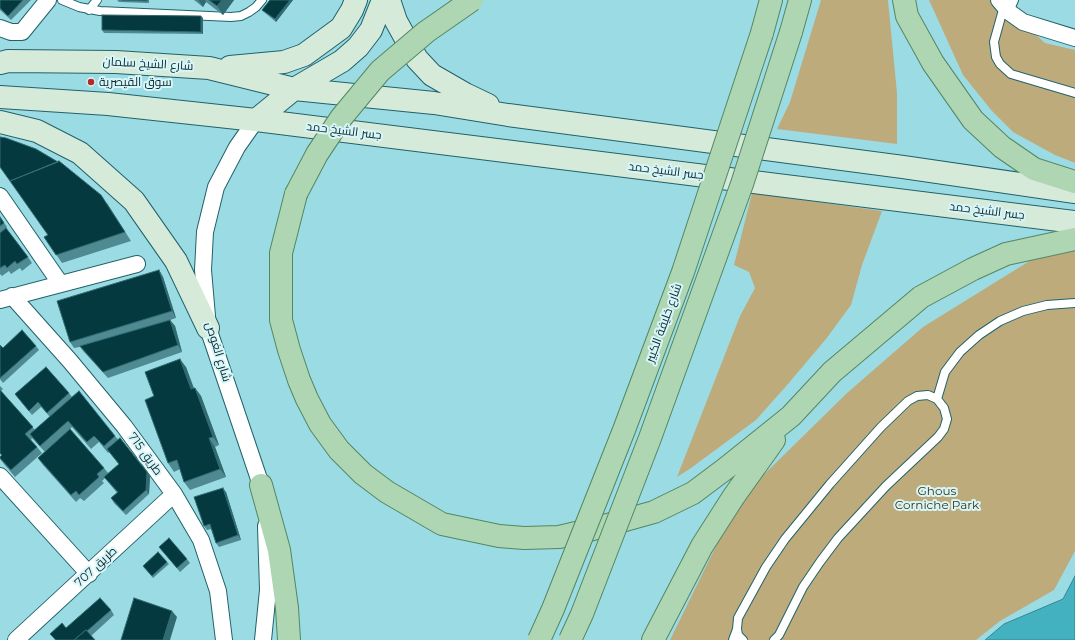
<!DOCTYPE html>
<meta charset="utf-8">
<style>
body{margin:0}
canvas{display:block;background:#9bdbe4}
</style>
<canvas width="1075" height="640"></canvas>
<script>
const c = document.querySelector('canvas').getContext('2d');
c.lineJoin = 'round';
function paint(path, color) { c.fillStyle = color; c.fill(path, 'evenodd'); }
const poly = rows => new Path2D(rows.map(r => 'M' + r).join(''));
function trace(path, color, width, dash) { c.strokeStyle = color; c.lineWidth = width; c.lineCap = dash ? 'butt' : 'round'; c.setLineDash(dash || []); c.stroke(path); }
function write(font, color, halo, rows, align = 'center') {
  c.font = font + ' Montserrat,Cairo,sans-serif'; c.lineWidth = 4; c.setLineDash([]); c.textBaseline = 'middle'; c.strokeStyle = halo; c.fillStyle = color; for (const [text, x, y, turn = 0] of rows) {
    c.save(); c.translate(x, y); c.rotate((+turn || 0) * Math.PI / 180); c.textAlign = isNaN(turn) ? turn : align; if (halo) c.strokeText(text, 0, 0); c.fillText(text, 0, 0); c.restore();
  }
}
paint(poly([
 [821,0,888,0,897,93,897,144,777,129,790,102],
 [929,0,997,0,1045,43,1075,50,1075,163,1055,155,1013,132,992,111,963,75],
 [752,193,882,211,862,265,851,305,826,339,788,384,756,420,691,468,677,477,740,316,755,288,749,272,734,265],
 [1075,246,1075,551,1054,590,1000,621,976,640,670,640,739,499,847,393,923,327,1036,257]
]), '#beab7c');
const water = poly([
 [1075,576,1075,640,985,640,1004,624,1063,599,1075,576]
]);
paint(water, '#44b1c0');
trace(water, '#348894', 1);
const lane = poly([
 [62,0,79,7,100,11,231,17,241,16,249,12,256,7,262,0],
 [1004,6,994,42,996,57,1000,64,1011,74,1075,93],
 [89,10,97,0],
 [1009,12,1014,0],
 [937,399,945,372,960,352,979,335,1000,321,1023,311,1047,305,1075,303],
 [737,629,738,635,743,640],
 [733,640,737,629,738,618,766,567,785,539,830,484,881,427,908,401,917,396,928,395,937,399,944,408,947,419,944,429,938,437,886,486,838,538,820,562,803,587,779,635,774,640]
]);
const street = poly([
 [999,0,1009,12,1023,22,1075,38],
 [0,28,11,32,22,32,48,0],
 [256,120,237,147,216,187,205,232,203,270,208,328,261,485,262,495],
 [0,196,60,283],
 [12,296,70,361,124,426,174,494,201,540,218,591,224,640],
 [0,300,137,264],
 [0,476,89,574],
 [16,640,174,494],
 [263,640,268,590,266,526]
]);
const secondary = poly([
 [389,0,396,21,417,59,432,75,465,94,488,105],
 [0,63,8,61,116,62,209,68,294,89,434,103,508,115,903,167,1075,192],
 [230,67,284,62,304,55,341,28,352,10,356,0],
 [0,97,108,104,256,120,1075,222],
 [256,120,294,89,342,61,358,47,371,30,383,0],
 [0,122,37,131,80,153,134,201,176,261,208,328]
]);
const primary = poly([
 [904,0,907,16,933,63,973,120,1002,147,1034,169,1075,182],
 [791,32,800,0],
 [762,33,771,0],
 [296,194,281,253,281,320,289,350,299,380,307,399,320,424,339,450,363,474,387,492,442,524,499,536,524,538,559,537,593,529,654,512,693,493,725,469,791,416,832,372,921,297,973,269,1006,254,1075,239],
 [261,485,279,550,287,608,289,640],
 [653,640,702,546,734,496,774,440]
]);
trace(lane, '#21626a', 10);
trace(street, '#21626a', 18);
trace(secondary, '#21626a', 24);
trace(primary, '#538763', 24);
trace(lane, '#fff', 8);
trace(street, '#fff', 16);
trace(secondary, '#d6ead9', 22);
trace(primary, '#aed6b3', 22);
const primaryBridge = poly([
 [296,194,317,154,341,118,380,71,426,32,472,0],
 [539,640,553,609,624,430,683,272,762,33],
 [570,640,582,614,650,438,742,184,791,32]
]);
trace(primaryBridge, '#538763', 24, []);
trace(primaryBridge, '#aed6b3', 22);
paint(poly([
 [0,0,31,0,11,20,0,10],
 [117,0,149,0,149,3,119,2],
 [194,0,234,0,223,15,206,2,203,7],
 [270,0,293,0,276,22,264,12,262,10],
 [203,18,203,34,104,33,102,30],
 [107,203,131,241,62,263,44,237],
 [0,217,7,227,0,233],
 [0,233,28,257,32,263,22,271,20,268,11,274,9,271,2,276,0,274],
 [159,270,163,277,176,318,158,324,170,320,175,326,182,352,108,378,84,352,80,347,74,348,70,342],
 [0,345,3,348,36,346,39,350,3,383,0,379],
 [186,367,194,388,195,388,201,396,219,445,215,447,226,477,190,490,184,482,180,469,174,472,168,463,154,396],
 [0,386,3,389,1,391,35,430,50,417,41,407,32,415,15,394,69,393,72,397,115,436,147,472,150,476,149,494,126,515,114,503,111,498,117,493,105,478,102,481,104,483,84,501,80,498,76,502,43,465,38,458,45,452,32,438,31,440,37,447,42,453,15,477,4,464,0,459,1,455,0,454],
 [72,427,91,449,99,442,108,453,109,452,119,464,108,473,104,468,62,437],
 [226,492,241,540,219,547,216,543,211,529,207,530,204,526],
 [159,547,187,559,190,563,180,572],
 [167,562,169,564,153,578,143,566],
 [111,610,114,615,91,636,95,640,55,640,50,634,66,628]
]), '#4f8a92');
paint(poly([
 [198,0,205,0,206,2,203,7],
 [222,0,234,0,223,15,217,6],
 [290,0,293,0,276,22,275,19],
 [201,16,203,18,203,34,201,32],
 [159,270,163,277,176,318,172,311],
 [170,320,175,326,182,352,178,345],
 [180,359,186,367,197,398,191,389],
 [195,388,201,396,219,445,213,437],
 [209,438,215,447,226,477,220,469],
 [147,472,150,476,149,494,146,490],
 [223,488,226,492,241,540,238,535],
 [172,611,177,617,170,640,163,640]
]), '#316a70');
const building = poly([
 [0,0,23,0,8,16,0,8,0,0],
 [122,0,147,0,147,1,122,0],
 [209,0,222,0,217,6,209,0],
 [270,0,290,0,275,19,262,10,270,0],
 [102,15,201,16,201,32,102,30,102,15],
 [0,137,6,138,36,149,58,162,10,181,0,167,0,137],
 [59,161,101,195,125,232,56,255,44,237,48,235,10,181,59,161],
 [0,217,4,223,0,226,0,217],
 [6,228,28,257,17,264,15,261,7,268,5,265,0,268,0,233,6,228],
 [159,270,172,311,70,342,57,301,159,270],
 [170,320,178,345,103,372,80,346,170,320],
 [22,330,36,346,0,378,0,345,3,348,22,330],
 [180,359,191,389,195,388,213,437,209,438,220,469,184,482,177,460,168,463,145,400,154,396,145,372,180,359],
 [46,367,69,393,47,413,38,402,29,411,15,394,46,367],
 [0,390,33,427,25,434,37,447,11,470,0,458,0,457,2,455,0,453,0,390],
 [79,391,115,436,104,446,94,436,87,442,68,421,40,446,30,434,79,391],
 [70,429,104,468,97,474,99,477,79,495,76,491,71,495,38,458,70,429],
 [120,438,147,472,146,490,123,511,111,498,118,492,104,477,119,464,107,449,120,438],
 [223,488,238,535,216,543,210,524,204,526,194,497,223,488],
 [169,538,187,559,177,568,159,547,169,538],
 [158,552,167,562,152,576,143,566,158,552],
 [100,598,111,610,87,631,86,630,74,640,56,640,50,634,62,623,66,628,100,598],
 [134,598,172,611,163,640,121,640,134,598],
 [86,630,95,640,74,640,86,630]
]);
paint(building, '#03393f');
trace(building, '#316a70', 1);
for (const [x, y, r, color] of [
 [91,82,4,"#b72923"]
]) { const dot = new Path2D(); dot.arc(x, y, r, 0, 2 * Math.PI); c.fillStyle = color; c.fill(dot); trace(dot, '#d7f6fa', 1.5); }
write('12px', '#0e282c', '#d7f6fa', [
 ["شارع الشيخ سلمان",148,64,3],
 ["جسر الشيخ حمد",344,131,7],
 ["جسر الشيخ حمد",666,171,7],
 ["جسر الشيخ حمد",987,211,7],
 ["شارع خليفة الكبير",664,323,-70],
 ["شارع الغوص",218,352,73],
 ["طريق 715",145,454,54],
 ["طريق 707",96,567,-43]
]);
write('12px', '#0e282c', '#d7f6fa', [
 ["سوق القيصرية",99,82]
], 'left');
write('12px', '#3f3210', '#d7f6fa', [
 ["Ghous",937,491],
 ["Corniche Park",937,505]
]);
</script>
